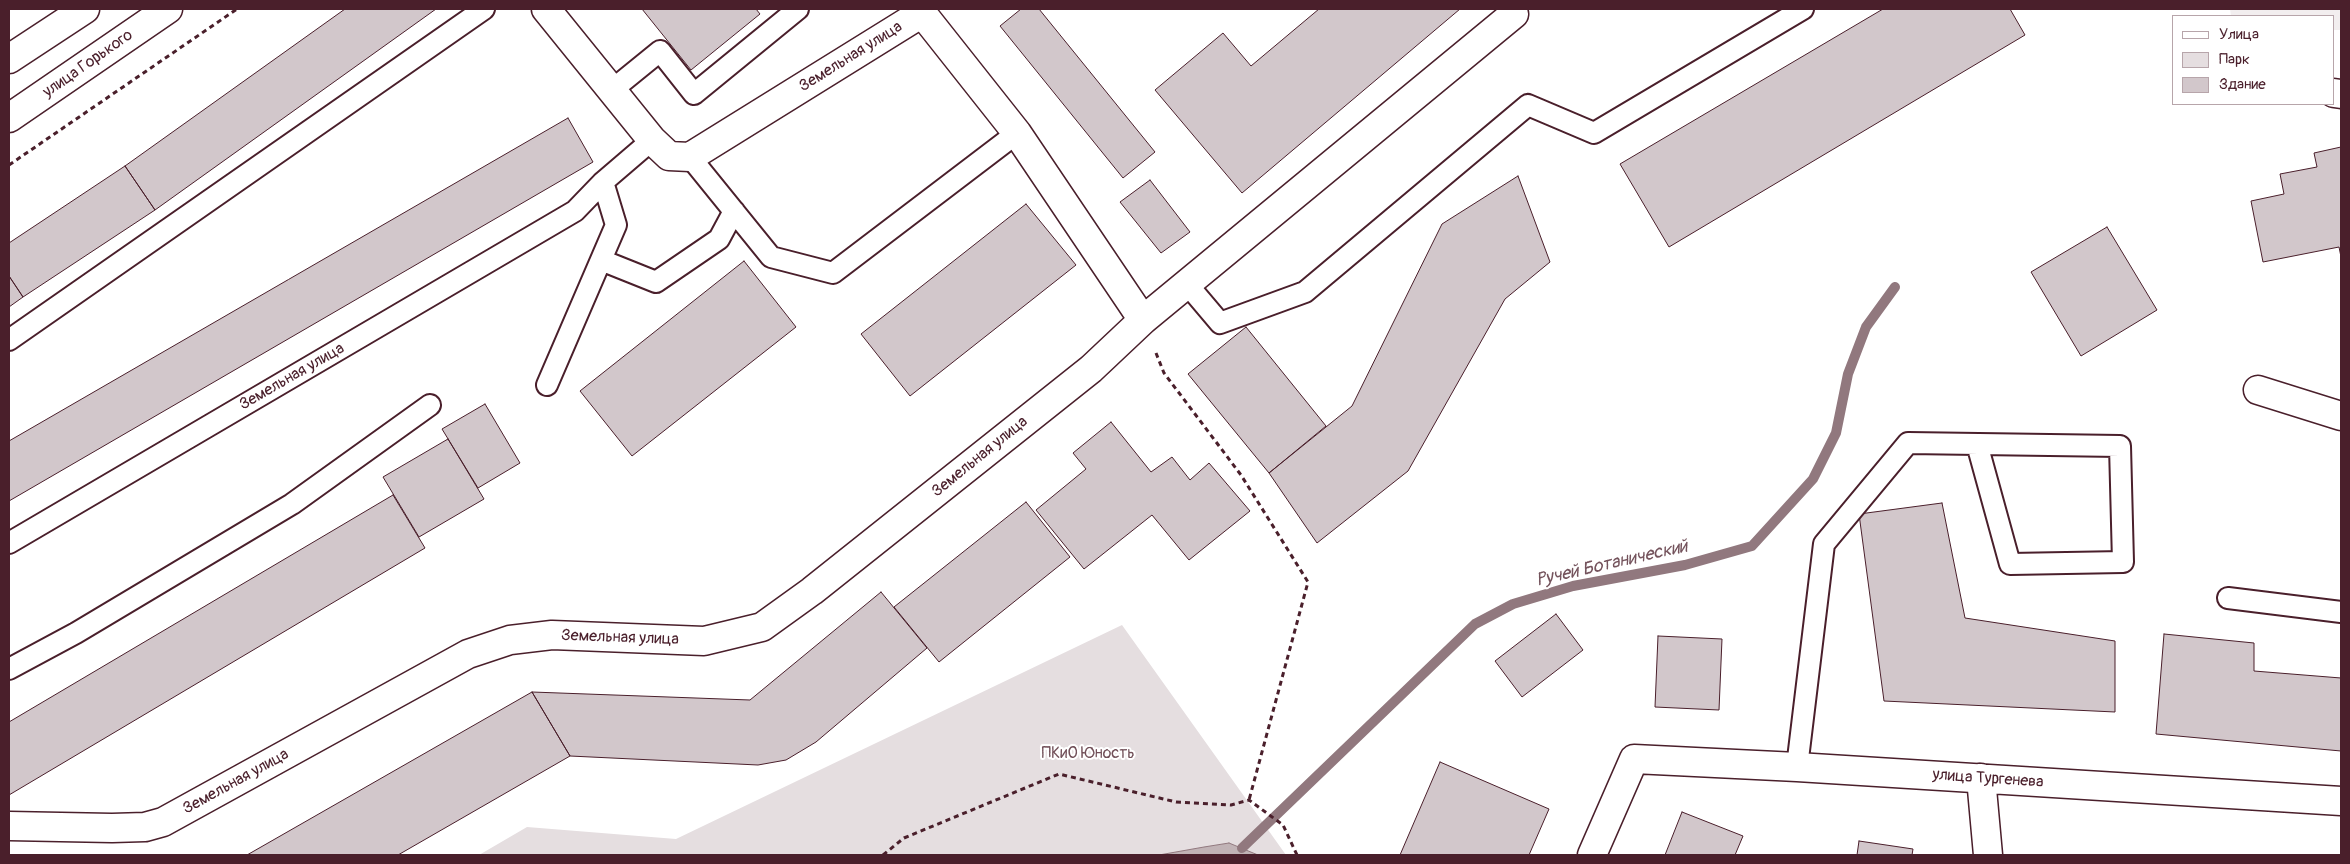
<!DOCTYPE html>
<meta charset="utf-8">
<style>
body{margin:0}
#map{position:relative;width:2350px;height:864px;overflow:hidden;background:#fff;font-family:Pangolin,sans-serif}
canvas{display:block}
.frame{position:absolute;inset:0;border:10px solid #4a1f2b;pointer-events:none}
.legend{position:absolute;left:2172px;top:15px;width:162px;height:90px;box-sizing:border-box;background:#fff;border:1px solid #b7a5aa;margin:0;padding:6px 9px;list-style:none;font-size:15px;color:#4a1f2b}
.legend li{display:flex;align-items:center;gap:10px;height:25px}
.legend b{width:25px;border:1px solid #b7a5aa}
</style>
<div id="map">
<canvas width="2350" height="864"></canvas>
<div class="frame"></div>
<ul class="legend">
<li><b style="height:6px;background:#fff"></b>Улица</li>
<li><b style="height:14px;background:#e5dee0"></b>Парк</li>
<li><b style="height:14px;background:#d2c7cb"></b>Здание</li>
</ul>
</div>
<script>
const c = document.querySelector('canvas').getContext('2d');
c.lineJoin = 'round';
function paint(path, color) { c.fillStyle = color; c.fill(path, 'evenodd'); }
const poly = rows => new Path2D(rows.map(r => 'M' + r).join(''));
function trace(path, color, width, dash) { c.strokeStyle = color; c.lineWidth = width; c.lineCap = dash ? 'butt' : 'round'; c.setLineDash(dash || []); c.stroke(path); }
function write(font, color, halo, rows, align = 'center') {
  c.font = font + ' Pangolin,sans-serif'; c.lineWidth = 4; c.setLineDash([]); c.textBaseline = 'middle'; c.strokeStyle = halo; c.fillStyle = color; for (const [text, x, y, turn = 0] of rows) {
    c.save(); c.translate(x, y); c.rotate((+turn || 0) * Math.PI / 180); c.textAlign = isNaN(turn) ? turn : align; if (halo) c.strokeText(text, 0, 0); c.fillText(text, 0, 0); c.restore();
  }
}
paint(poly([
 [2230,9,2341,9,2341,30,2334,30,2334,16,2231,16]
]), '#f2eeef');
paint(poly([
 [1122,625,1286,855,1258,855,1229,843,1159,855,479,855,527,827,676,839]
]), '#e5dee0');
const water = poly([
 [1229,843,1258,855,1159,855,1204,847,1229,843]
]);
paint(water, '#c1b3b6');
trace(water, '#91787e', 1);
trace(poly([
 [1242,848,1475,624,1513,604,1573,586,1685,565,1752,546,1813,479,1836,433,1848,374,1866,327,1895,287]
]), '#91787e', 10);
const building = poly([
 [345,9,436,9,155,210,125,166,345,9],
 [642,9,756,9,760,14,691,70,642,9],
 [1021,9,1039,9,1155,152,1123,178,1000,26,1021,9],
 [1319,9,1460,9,1242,193,1155,90,1223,33,1251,66,1319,9],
 [1883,9,2010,9,2025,35,1669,247,1620,164,1883,9],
 [568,118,593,162,9,501,9,441,568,118],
 [2341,147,2341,257,2339,247,2263,262,2251,201,2284,194,2280,174,2317,167,2314,153,2341,147],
 [125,166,155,210,23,297,9,276,9,243,125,166],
 [1518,176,1550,262,1505,299,1408,471,1317,543,1269,473,1352,406,1442,224,1518,176],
 [1150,180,1190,232,1161,253,1120,202,1150,180],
 [1026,204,1076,265,910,396,861,334,1026,204],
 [2107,227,2157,310,2081,356,2031,272,2107,227],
 [744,261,796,327,632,456,580,391,744,261],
 [9,276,23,297,9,307,9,276],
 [1246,327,1326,426,1269,473,1188,374,1246,327],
 [485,404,520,463,478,488,442,429,485,404],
 [1111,422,1151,472,1172,457,1190,480,1209,463,1250,511,1189,560,1152,515,1084,569,1036,510,1086,469,1073,453,1111,422],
 [448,439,484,499,419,537,383,477,448,439],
 [393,495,425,548,9,795,9,722,393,495],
 [1026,502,1070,557,939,662,894,607,1026,502],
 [1942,503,1965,618,2115,641,2115,712,1884,701,1859,514,1942,503],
 [881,592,927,648,816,742,786,760,758,765,570,756,532,692,750,700,881,592],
 [1556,614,1583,650,1522,697,1495,661,1556,614],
 [2164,634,2254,643,2254,671,2341,678,2341,751,2156,734,2164,634],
 [1658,636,1722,639,1719,710,1655,707,1658,636],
 [532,692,570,756,398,855,247,855,532,692],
 [1440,762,1549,809,1529,855,1400,855,1440,762],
 [1682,812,1743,836,1735,855,1665,855,1682,812],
 [1859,841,1913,849,1912,855,1857,855,1859,841]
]);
paint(building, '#d2c7cb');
trace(building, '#4a1f2b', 1);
const service = poly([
 [612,90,660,51,694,94,798,9],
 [690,157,771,257,833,273,1017,133],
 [601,260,656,282,719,239,734,211],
 [1187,284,1220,323,1305,292,1528,105,1594,133,1803,9],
 [9,340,484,9],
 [547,385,616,225,603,182],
 [9,543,575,211,603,182,652,140],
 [2228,598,2341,612],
 [9,669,76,633,292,504,430,405],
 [1797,767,1824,544,1908,443,2120,446,2123,562,2010,564,1977,444]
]);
const minor = poly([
 [546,9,652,140,669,156,690,157,922,13,1017,133,1143,320],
 [2334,93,2341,94],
 [2258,390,2341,416],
 [1981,778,1988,855],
 [9,826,112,828,145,827,163,822,468,654,510,640,552,635,704,641,762,627,812,591,1091,369,1143,320,1514,14],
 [1592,855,1634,759,1797,767,2341,801]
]);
const primary = poly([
 [9,59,85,9],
 [9,118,168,9]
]);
trace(service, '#4a1f2b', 24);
trace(minor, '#4a1f2b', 31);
trace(primary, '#4a1f2b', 31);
trace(poly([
 [9,165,237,9],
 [1156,353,1164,373,1241,475,1308,582,1249,800],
 [883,855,904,838,1059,774,1176,802,1231,805,1249,800,1283,825,1297,855]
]), '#4a1f2b', 3, [5, 4]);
trace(service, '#fff', 20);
trace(minor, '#fff', 28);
trace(primary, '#fff', 28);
write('16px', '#4a1f2b', '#fff', [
 ["Земельная улица",851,57,-32],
 ["улица Горького",88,64,-35],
 ["Земельная улица",292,377,-30],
 ["Земельная улица",980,457,-39],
 ["Земельная улица",620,638,2],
 ["улица Тургенева",1988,779,4],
 ["Земельная улица",236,782,-29]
]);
write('16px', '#714f58', '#fff', [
 ["ПКиО Юность",1088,754]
]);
write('italic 18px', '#74535c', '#fff', [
 ["Ручей Ботанический",1612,564,-13]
]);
</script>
